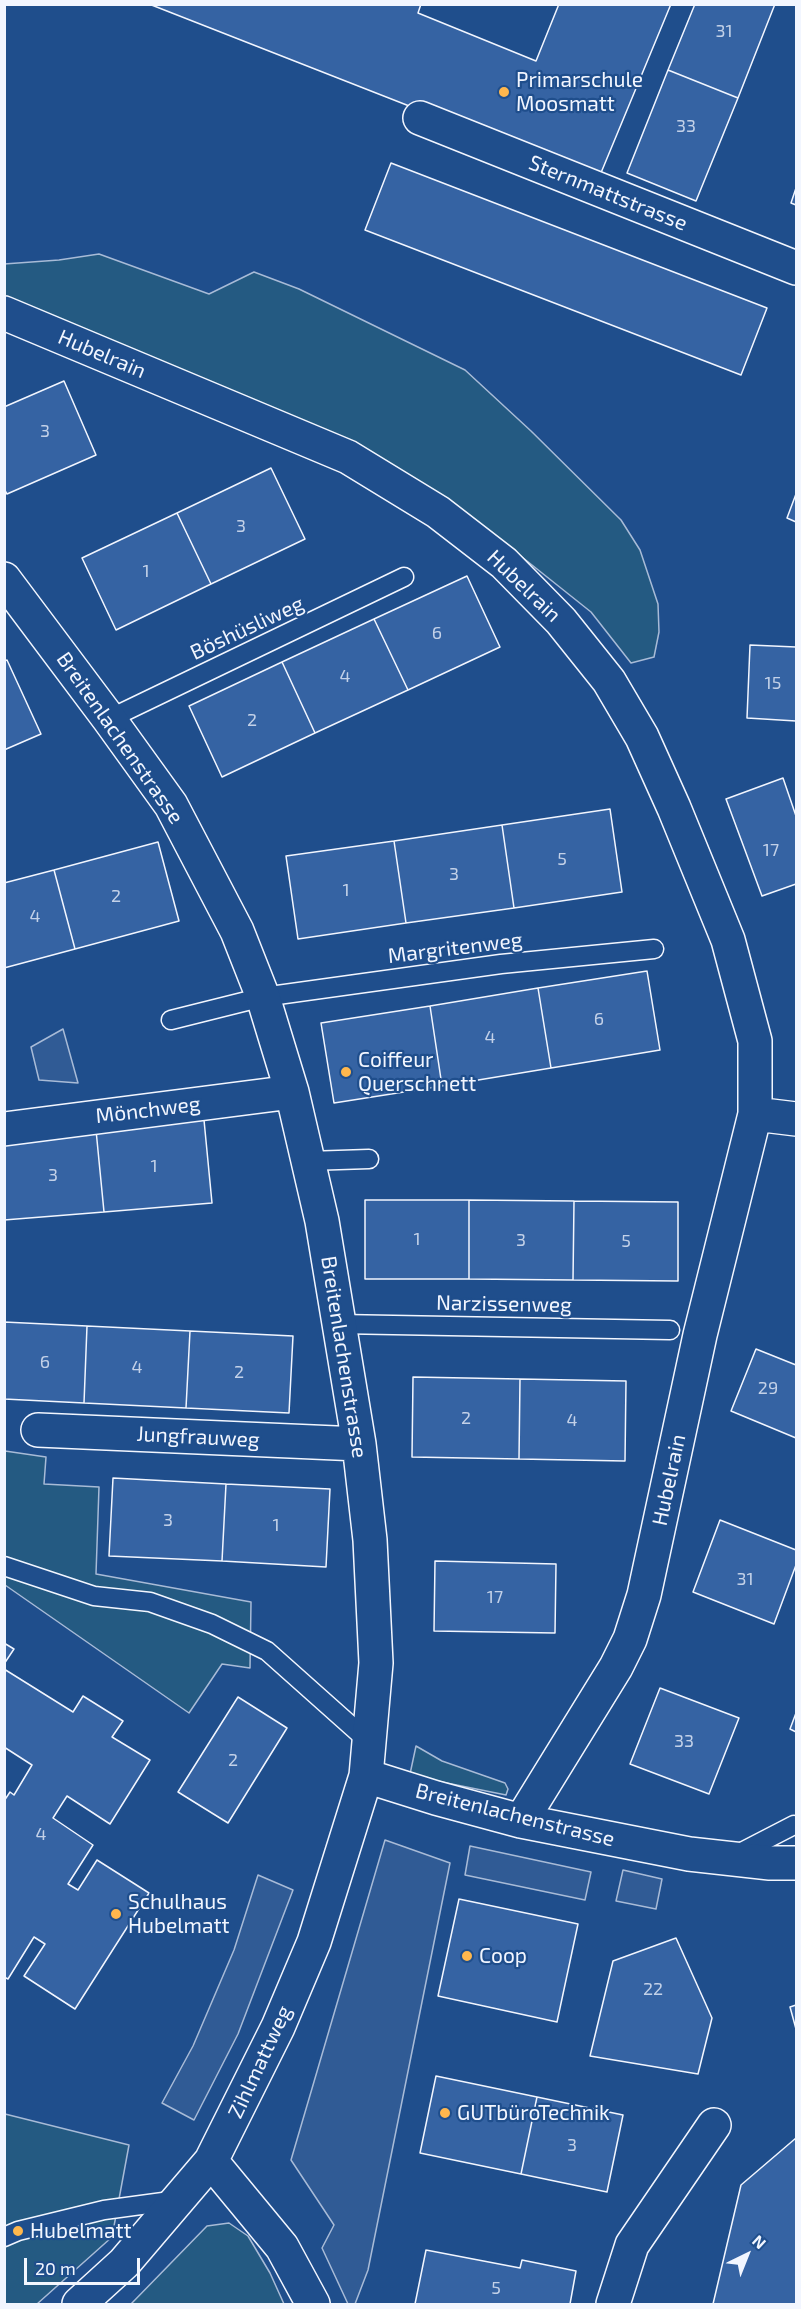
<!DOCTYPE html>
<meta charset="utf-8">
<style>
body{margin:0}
#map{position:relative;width:801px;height:2309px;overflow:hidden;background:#1f4e8c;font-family:"Exo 2",sans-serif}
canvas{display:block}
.frame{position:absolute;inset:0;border:6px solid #f2f6ff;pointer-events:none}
.north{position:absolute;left:717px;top:2225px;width:60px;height:60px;-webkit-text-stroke:4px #1f4e8c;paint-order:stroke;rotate:43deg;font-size:16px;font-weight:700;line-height:24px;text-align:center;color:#f2f6ff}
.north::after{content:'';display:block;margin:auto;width:21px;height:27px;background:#f2f6ff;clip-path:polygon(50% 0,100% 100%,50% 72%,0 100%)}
.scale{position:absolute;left:24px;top:2258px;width:116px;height:27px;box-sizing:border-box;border:3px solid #f2f6ff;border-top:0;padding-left:8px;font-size:18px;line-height:21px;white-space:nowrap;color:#f2f6ff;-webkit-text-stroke:4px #1f4e8c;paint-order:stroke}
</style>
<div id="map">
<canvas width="801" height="2309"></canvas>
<div class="frame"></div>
<div class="north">N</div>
<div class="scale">20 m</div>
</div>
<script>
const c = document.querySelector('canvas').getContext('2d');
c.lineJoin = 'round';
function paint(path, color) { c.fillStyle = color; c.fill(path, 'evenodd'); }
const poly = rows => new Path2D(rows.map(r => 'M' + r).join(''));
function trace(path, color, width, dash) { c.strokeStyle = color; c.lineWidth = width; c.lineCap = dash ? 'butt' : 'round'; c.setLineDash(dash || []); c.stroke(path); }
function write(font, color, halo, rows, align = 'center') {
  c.font = font + ' "Exo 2",sans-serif'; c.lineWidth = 4.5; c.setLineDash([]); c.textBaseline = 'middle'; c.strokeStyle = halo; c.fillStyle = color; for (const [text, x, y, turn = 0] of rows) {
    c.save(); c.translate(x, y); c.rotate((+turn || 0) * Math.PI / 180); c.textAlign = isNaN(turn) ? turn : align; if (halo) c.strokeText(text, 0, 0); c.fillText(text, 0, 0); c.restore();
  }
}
const green = poly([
 [99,254,209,294,254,272,299,289,465,370,531,431,621,520,640,550,658,604,659,632,654,657,631,663,591,612,483,526,398,469,5,297,4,264,59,260,99,254],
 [5,1451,46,1457,44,1484,99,1487,96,1574,251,1602,250,1668,222,1664,189,1713,5,1585,5,1451],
 [416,1746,442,1761,505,1783,508,1789,506,1795,417,1777,410,1774,416,1746],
 [5,2114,129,2145,112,2237,37,2304,5,2304,5,2114],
 [229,2223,248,2236,270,2273,284,2304,131,2304,207,2226,229,2223]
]);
paint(green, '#245a82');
trace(green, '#a8bbd7', 1.5);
const parking = poly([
 [63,1029,78,1083,39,1080,31,1047,63,1029],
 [385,1840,450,1863,368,2270,355,2304,348,2304,322,2248,334,2225,291,2160,385,1840],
 [470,1846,591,1872,585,1900,465,1875,470,1846],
 [623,1870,662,1879,656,1909,616,1901,623,1870],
 [258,1875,293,1890,238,2034,194,2120,162,2103,193,2046,234,1950,258,1875]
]);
paint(parking, '#305b95');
trace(parking, '#a8bbd7', 1.5);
const building = poly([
 [149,4,671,4,598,180,149,4],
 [421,4,559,4,536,61,418,13,421,4],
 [695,4,775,4,738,98,668,70,695,4],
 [668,70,738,98,696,201,627,173,668,70],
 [391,163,767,308,741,375,365,230,391,163],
 [796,188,796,205,791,203,796,188],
 [64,381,96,455,7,494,4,489,4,407,64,381],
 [271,468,305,539,211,584,177,513,271,468],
 [796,494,796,522,787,518,796,494],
 [177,513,211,584,116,630,82,558,177,513],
 [467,576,500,647,408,690,374,619,467,576],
 [374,619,408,690,315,733,282,662,374,619],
 [750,645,796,647,796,721,747,718,750,645],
 [7,660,41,734,4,750,4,661,7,660],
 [282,662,315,733,222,777,189,706,282,662],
 [783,778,796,816,796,884,762,896,726,799,783,778],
 [610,809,622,892,514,908,502,825,610,809],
 [502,825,514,908,406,923,394,841,502,825],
 [394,841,406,923,298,939,286,856,394,841],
 [158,842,179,921,75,949,54,870,158,842],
 [54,870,75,949,4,968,4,883,54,870],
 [647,971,660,1050,551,1068,538,988,647,971],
 [538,988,551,1068,442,1086,430,1006,538,988],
 [430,1006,442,1086,334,1103,321,1023,430,1006],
 [204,1120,212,1203,104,1212,96,1130,204,1120],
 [96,1130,104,1212,4,1220,4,1138,96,1130],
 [365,1200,469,1200,469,1279,365,1279,365,1200],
 [469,1200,574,1201,573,1280,469,1279,469,1200],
 [574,1201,678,1202,678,1281,573,1280,574,1201],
 [4,1322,87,1326,84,1403,4,1399,4,1322],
 [87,1326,190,1331,186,1408,84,1403,87,1326],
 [190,1331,293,1336,289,1413,186,1408,190,1331],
 [756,1349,796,1365,796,1438,731,1411,756,1349],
 [413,1377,520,1379,519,1459,412,1457,413,1377],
 [520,1379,626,1381,625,1461,519,1459,520,1379],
 [113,1478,226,1484,222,1561,109,1556,113,1478],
 [226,1484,330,1489,326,1567,222,1561,226,1484],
 [720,1520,796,1550,796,1565,774,1624,693,1592,720,1520],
 [435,1561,556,1564,555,1633,434,1631,435,1561],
 [4,1643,14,1649,4,1664,4,1643],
 [4,1669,73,1712,83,1696,123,1721,112,1737,150,1760,110,1824,67,1796,53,1818,93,1845,68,1884,78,1890,97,1860,149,1893,75,2009,24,1976,45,1944,34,1937,8,1979,4,1977,4,1801,10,1792,14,1795,32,1765,4,1747,4,1669],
 [660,1688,739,1718,709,1794,630,1764,660,1688],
 [238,1697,287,1728,228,1823,178,1792,238,1697],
 [796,1713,796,1732,790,1729,796,1713],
 [459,1899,578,1924,557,2022,438,1996,459,1899],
 [676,1938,712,2018,698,2074,590,2056,613,1961,676,1938],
 [796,2005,796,2029,790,2007,796,2005],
 [436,2076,537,2097,521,2174,420,2153,436,2076],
 [537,2097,623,2115,607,2192,521,2174,537,2097],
 [796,2138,796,2304,713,2304,741,2185,796,2138],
 [426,2250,520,2268,522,2260,576,2271,570,2304,415,2304,426,2250]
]);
paint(building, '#3563a3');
trace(building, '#f2f6ff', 1.5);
const lane = poly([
 [109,719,404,577],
 [171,1020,263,997,501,964,654,949],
 [308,1161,369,1159],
 [338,1324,670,1330],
 [4,1566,94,1596,150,1602,212,1624,267,1651,368,1741],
 [734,1856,794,1825],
 [4,2237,18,2231,104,2210,178,2200]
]);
const street = poly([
 [420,118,796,268],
 [4,313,348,457,438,512,504,563,561,621,609,681,642,737,674,808,728,940,755,1041,755,1114,700,1335,644,1595,630,1639,616,1667,521,1821],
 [4,579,109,719,171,805,237,931,263,997,292,1092,322,1221,359,1444,370,1540,376,1663,366,1776,314,1942,278,2027,211,2161,124,2263,79,2304],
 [755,1114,796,1119],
 [4,1129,292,1092],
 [38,1430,359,1444],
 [366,1776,436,1798,521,1821,689,1854,770,1863,796,1863],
 [211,2161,282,2247,313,2304],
 [613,2304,632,2245,714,2125]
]);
trace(lane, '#f2f6ff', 21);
trace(street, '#f2f6ff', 36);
trace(lane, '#1f4e8c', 18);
trace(street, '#1f4e8c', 33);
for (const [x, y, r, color] of [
 [504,92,6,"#ffb74d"],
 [346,1072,6,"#ffb74d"],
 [116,1914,6,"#ffb74d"],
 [467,1956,6,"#ffb74d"],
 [445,2113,6,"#ffb74d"],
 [18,2231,6,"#ffb74d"]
]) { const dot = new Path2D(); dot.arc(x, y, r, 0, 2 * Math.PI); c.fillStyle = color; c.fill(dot); trace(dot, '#1f4e8c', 2); }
write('18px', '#c3d1e8', null, [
 ["31",724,31],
 ["33",686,126],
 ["3",45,431],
 ["3",241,526],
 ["1",146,571],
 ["6",437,633],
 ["4",345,676],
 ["15",773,683],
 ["2",252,720],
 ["17",771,850],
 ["5",562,859],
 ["3",454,874],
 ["1",346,890],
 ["2",116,896],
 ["4",35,916],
 ["6",599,1019],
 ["4",490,1037],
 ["1",154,1166],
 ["3",53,1175],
 ["1",417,1239],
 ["3",521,1240],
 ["5",626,1241],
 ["6",45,1362],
 ["4",137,1367],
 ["2",239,1372],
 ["29",768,1388],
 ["2",466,1418],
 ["4",572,1420],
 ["3",168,1520],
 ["1",276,1525],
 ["31",745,1579],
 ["17",495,1597],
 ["33",684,1741],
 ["2",233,1760],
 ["4",41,1834],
 ["22",653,1989],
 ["3",572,2145],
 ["5",496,2288]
]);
write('21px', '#f2f6ff', '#1f4e8c', [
 ["Primarschule",516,80],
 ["Moosmatt",516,104],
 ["Coiffeur",358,1060],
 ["Querschnett",358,1084],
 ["Schulhaus",128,1902],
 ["Hubelmatt",128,1926],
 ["Coop",479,1956],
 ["GUTbüroTechnik",457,2113],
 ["Hubelmatt",30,2231]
], 'left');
write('21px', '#f2f6ff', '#1f4e8c', [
 ["Sternmattstrasse",608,193,22],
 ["Hubelrain",102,354,23],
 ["Hubelrain",524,586,44],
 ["Böshüsliweg",247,628,-25],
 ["Breitenlachenstrasse",120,738,55],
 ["Margritenweg",455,948,-7],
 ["Mönchweg",148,1110,-7],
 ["Narzissenweg",504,1304,1],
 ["Breitenlachenstrasse",344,1357,81],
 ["Jungfrauweg",198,1437,3],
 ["Hubelrain",669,1480,-78],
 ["Breitenlachenstrasse",515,1815,14],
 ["Zihlmattweg",260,2062,-65]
]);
</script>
